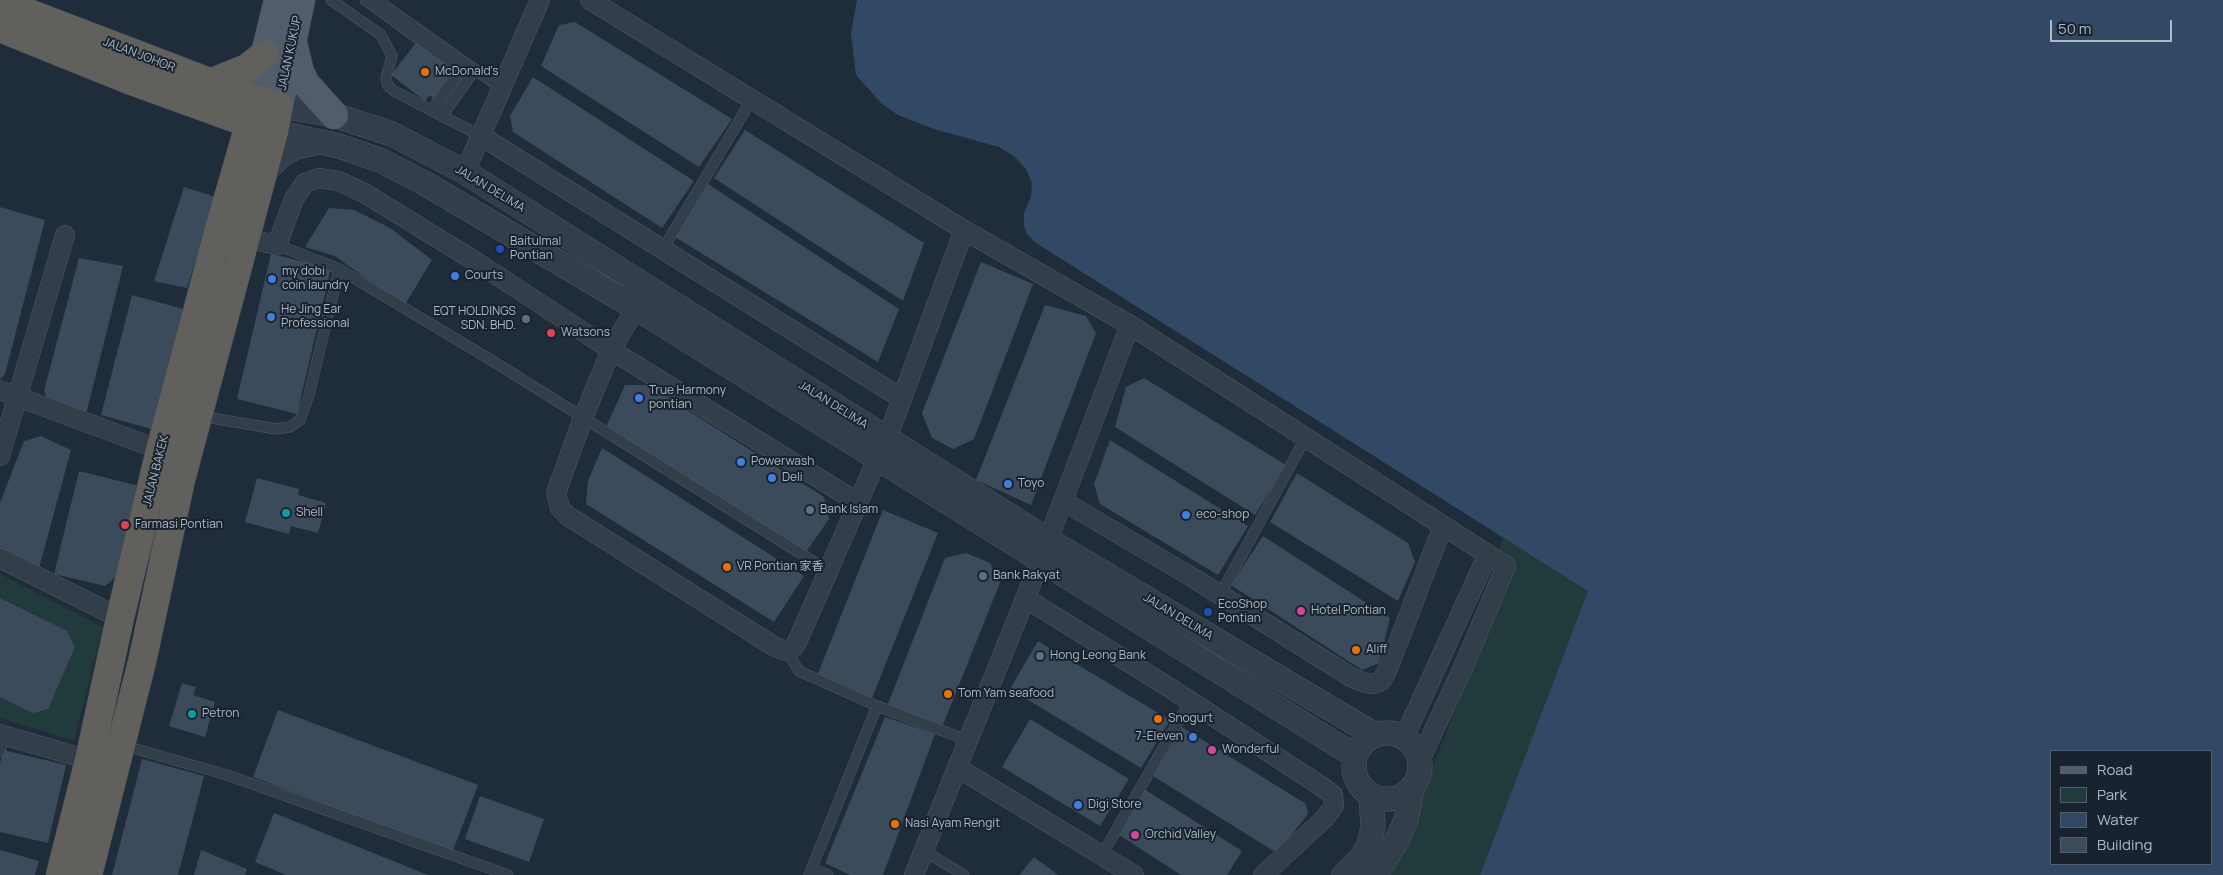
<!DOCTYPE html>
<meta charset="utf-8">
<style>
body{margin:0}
#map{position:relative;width:2223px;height:875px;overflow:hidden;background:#1f2d3b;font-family:Manrope,sans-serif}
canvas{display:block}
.legend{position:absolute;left:2050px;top:750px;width:162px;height:115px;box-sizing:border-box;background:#19232f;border:1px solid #555f6c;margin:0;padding:6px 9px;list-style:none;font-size:15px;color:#aeb9c7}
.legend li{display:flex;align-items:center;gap:10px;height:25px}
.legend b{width:25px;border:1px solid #555f6c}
.scale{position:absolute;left:2050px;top:20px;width:122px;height:22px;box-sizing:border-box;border:2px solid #aeb9c7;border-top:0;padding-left:6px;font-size:15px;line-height:18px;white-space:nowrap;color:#aeb9c7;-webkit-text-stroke:4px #19232f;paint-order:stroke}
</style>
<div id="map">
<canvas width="2223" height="875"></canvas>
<ul class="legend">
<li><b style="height:6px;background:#515d6b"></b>Road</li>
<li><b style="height:14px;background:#213a3c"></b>Park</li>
<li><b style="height:14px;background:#314964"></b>Water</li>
<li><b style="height:14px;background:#3b4b5b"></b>Building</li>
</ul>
<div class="scale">50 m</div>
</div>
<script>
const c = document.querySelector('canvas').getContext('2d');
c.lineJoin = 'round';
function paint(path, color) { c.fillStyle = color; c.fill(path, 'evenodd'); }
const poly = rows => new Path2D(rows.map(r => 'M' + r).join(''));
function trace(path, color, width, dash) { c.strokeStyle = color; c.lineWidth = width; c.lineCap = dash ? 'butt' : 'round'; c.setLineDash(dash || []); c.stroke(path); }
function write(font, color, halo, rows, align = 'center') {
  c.font = font + ' Manrope,"Noto Sans SC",sans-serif'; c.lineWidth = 4; c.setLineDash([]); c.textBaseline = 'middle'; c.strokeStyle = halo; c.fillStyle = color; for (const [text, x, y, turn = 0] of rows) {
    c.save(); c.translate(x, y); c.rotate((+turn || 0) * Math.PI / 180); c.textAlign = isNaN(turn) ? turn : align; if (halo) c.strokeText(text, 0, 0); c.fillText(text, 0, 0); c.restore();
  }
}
paint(poly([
 [1503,537,1583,586,1589,591,1588,595,1480,875,1390,875,1465,685],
 [0,574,103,627,74,741,0,718]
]), '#213a3c');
paint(poly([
 [857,0,2223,0,2223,875,1480,875,1588,591,1036,243,1027,234,1024,225,1024,213,1031,196,1032,183,1026,169,1015,157,999,147,934,129,898,115,881,103,856,75,851,33],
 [2052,751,2212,751,2212,864,2052,864]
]), '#314964');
paint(poly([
 [575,22,732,119,699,167,541,66,559,25],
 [419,39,458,70,435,100,430,95,425,101,391,75],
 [533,77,694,181,662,228,513,132,510,116],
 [745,130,924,243,903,301,714,178],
 [708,184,899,309,878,362,675,237],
 [184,187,216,197,187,288,154,281],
 [0,207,45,220,5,374,0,379],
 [329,208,354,210,390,228,432,260,404,306,335,256,305,247],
 [271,254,331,268,297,414,237,399],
 [79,258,123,266,86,414,48,401,44,391],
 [981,262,1033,284,974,439,953,449,932,438,922,413],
 [132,295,187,310,155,430,101,415],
 [1045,305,1086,316,1096,333,1031,505,976,480],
 [1144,378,1286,465,1255,515,1115,427,1126,387],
 [625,385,648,385,824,497,829,519,806,552,606,427],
 [41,436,71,450,38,572,0,553,0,503,24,441],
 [1110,440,1248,526,1218,575,1100,504,1094,484],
 [602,448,804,576,774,622,586,504,588,481],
 [79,471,139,486,117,576,105,586,54,574],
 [1297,473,1408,543,1415,562,1398,601,1270,522],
 [257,478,299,489,298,495,326,503,318,533,291,526,289,534,245,522],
 [883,510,938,533,872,698,817,676],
 [1263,536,1390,618,1379,663,1362,670,1231,585],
 [966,553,990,563,1000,583,942,727,888,704,945,558],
 [0,598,67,631,75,647,48,709,33,713,0,697],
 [1038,641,1170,720,1141,768,1010,689],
 [182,683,196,687,193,695,215,702,205,737,169,726],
 [278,710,478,785,452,853,253,777],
 [885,717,935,734,883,875,850,875,825,863],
 [1030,719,1129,779,1100,826,1002,767],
 [1182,727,1306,804,1308,814,1277,853,1153,776],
 [3,750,66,765,48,843,0,832,0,764],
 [142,759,204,776,178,875,112,875],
 [1144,789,1242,851,1227,875,1181,875,1116,833],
 [480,796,544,819,529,862,465,839],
 [274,813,428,875,286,875,255,862],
 [0,850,39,861,35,875,0,875],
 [201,850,247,869,245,875,194,875],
 [1034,857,1058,875,1019,875]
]), '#3b4b5b');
const service = poly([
 [331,0,381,35,392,56,386,78,388,86,394,91,481,136],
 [365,0,455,65,458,69,457,75,432,109],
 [377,0,501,88],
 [443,115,475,69],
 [277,245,339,269,491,360,827,570],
 [663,249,752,99],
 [200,416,276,429,290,427,300,420,309,395,339,269],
 [1220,595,1306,437],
 [787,651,799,671,877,706,967,740],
 [122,745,227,775,508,875],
 [0,751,4,736],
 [924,851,964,875],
 [1102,855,1190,701],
 [812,868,828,875],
 [809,875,877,706]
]);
const minor = poly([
 [590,0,964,230,1130,325,1506,566,1462,670,1420,760],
 [481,136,901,398],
 [465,172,540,0],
 [245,238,277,245,294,199,305,183,318,178,339,181,366,194,478,263,611,350,857,502],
 [636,308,611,350,583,418,556,493,560,508,568,516,775,647,787,651,794,647,798,640,878,457],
 [0,390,160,450],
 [887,439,964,230],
 [0,456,65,235],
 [1063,501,1195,579,1351,677,1365,683,1374,684,1381,681,1387,671,1443,526],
 [1048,540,1130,325],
 [0,558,120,618],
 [1025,598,1170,688,1324,788,1333,795,1334,806,1325,818,1263,875],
 [0,734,89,760],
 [1404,738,1488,554],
 [958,768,1134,875],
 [914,875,1041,559]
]);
const tertiary = poly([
 [279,106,334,115,392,134,465,172,1048,540,1375,735],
 [274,132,339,146,382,161,426,184,636,308,1355,756],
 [262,174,283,154,296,147,318,142],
 '1354 766a33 33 0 1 1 66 0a33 33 0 1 1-66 0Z',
 [1344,875,1363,856,1369,844,1373,827,1371,795],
 [1373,875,1383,863,1396,842,1406,820,1412,788]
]);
const primary = poly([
 [293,43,300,72,306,84,334,115],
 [254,99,278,0],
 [279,106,301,0]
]);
const trunk = poly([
 [0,2,254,99,279,106,274,132,181,480,142,662,88,875],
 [0,28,129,80,267,130],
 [210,83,247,68,265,54],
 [60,875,89,760,120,618,160,450,219,229,249,125,254,99]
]);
trace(service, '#4e5965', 11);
trace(minor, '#4e5965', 20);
trace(tertiary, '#4e5965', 25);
trace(primary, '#3f4a57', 29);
trace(trunk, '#3e4955', 29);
trace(service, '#333e4b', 10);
trace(minor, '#333e4b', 19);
trace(tertiary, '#333e4b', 24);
trace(primary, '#515d6b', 28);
trace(trunk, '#61605d', 28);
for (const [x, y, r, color] of [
 [425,72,5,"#e8710a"],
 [500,249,5,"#1a4fb4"],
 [455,276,5,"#3f7fe0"],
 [272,279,5,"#3f7fe0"],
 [271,317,5,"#3f7fe0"],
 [526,319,5,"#5c6f8a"],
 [551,333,5,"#e0444e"],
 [639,398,5,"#3f7fe0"],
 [741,462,5,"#3f7fe0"],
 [772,478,5,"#3f7fe0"],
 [1008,484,5,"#3f7fe0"],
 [810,510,5,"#5c6f8a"],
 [286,513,5,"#0f9aa8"],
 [1186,515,5,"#3f7fe0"],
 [125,525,5,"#e0444e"],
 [727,567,5,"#e8710a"],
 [983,576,5,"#5c6f8a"],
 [1301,611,5,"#d1479c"],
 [1208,612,5,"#1a4fb4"],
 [1356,650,5,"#e8710a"],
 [1040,656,5,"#5c6f8a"],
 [948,694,5,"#e8710a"],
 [192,714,5,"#0f9aa8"],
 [1158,719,5,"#e8710a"],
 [1193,737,5,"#3f7fe0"],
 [1212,750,5,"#d1479c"],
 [1078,805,5,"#3f7fe0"],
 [895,824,5,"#e8710a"],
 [1135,835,5,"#d1479c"]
]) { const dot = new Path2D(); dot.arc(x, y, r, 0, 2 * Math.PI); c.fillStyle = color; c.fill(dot); trace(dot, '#19232f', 2); }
write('12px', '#aeb9c7', '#19232f', [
 ["JALAN KUKUP",290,53,-78],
 ["JALAN JOHOR",139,55,21],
 ["JALAN DELIMA",490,189,31],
 ["JALAN DELIMA",833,405,32],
 ["JALAN BAKEK",156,471,-76],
 ["JALAN DELIMA",1178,617,31]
]);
write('12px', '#aeb9c7', '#19232f', [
 ["McDonald's",435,72],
 ["Baitulmal",510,242],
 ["Pontian",510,256],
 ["my dobi",282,272],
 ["coin laundry",282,286],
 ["Courts",465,276],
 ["He Jing Ear",281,310],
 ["Professional",281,324],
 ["EQT HOLDINGS",516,312,"right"],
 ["SDN. BHD.",516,326,"right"],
 ["Watsons",561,333],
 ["True Harmony",649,391],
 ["pontian",649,405],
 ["Powerwash",751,462],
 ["Deli",782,478],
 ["Toyo",1018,484],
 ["Bank Islam",820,510],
 ["Shell",296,513],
 ["eco-shop",1196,515],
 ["Farmasi Pontian",135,525],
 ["VR Pontian 家香",737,567],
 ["Bank Rakyat",993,576],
 ["EcoShop",1218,605],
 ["Pontian",1218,619],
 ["Hotel Pontian",1311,611],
 ["Aliff",1366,650],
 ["Hong Leong Bank",1050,656],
 ["Tom Yam seafood",958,694],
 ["Petron",202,714],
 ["Snogurt",1168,719],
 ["7-Eleven",1183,737,"right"],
 ["Wonderful",1222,750],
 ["Digi Store",1088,805],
 ["Nasi Ayam Rengit",905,824],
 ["Orchid Valley",1145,835]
], 'left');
</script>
